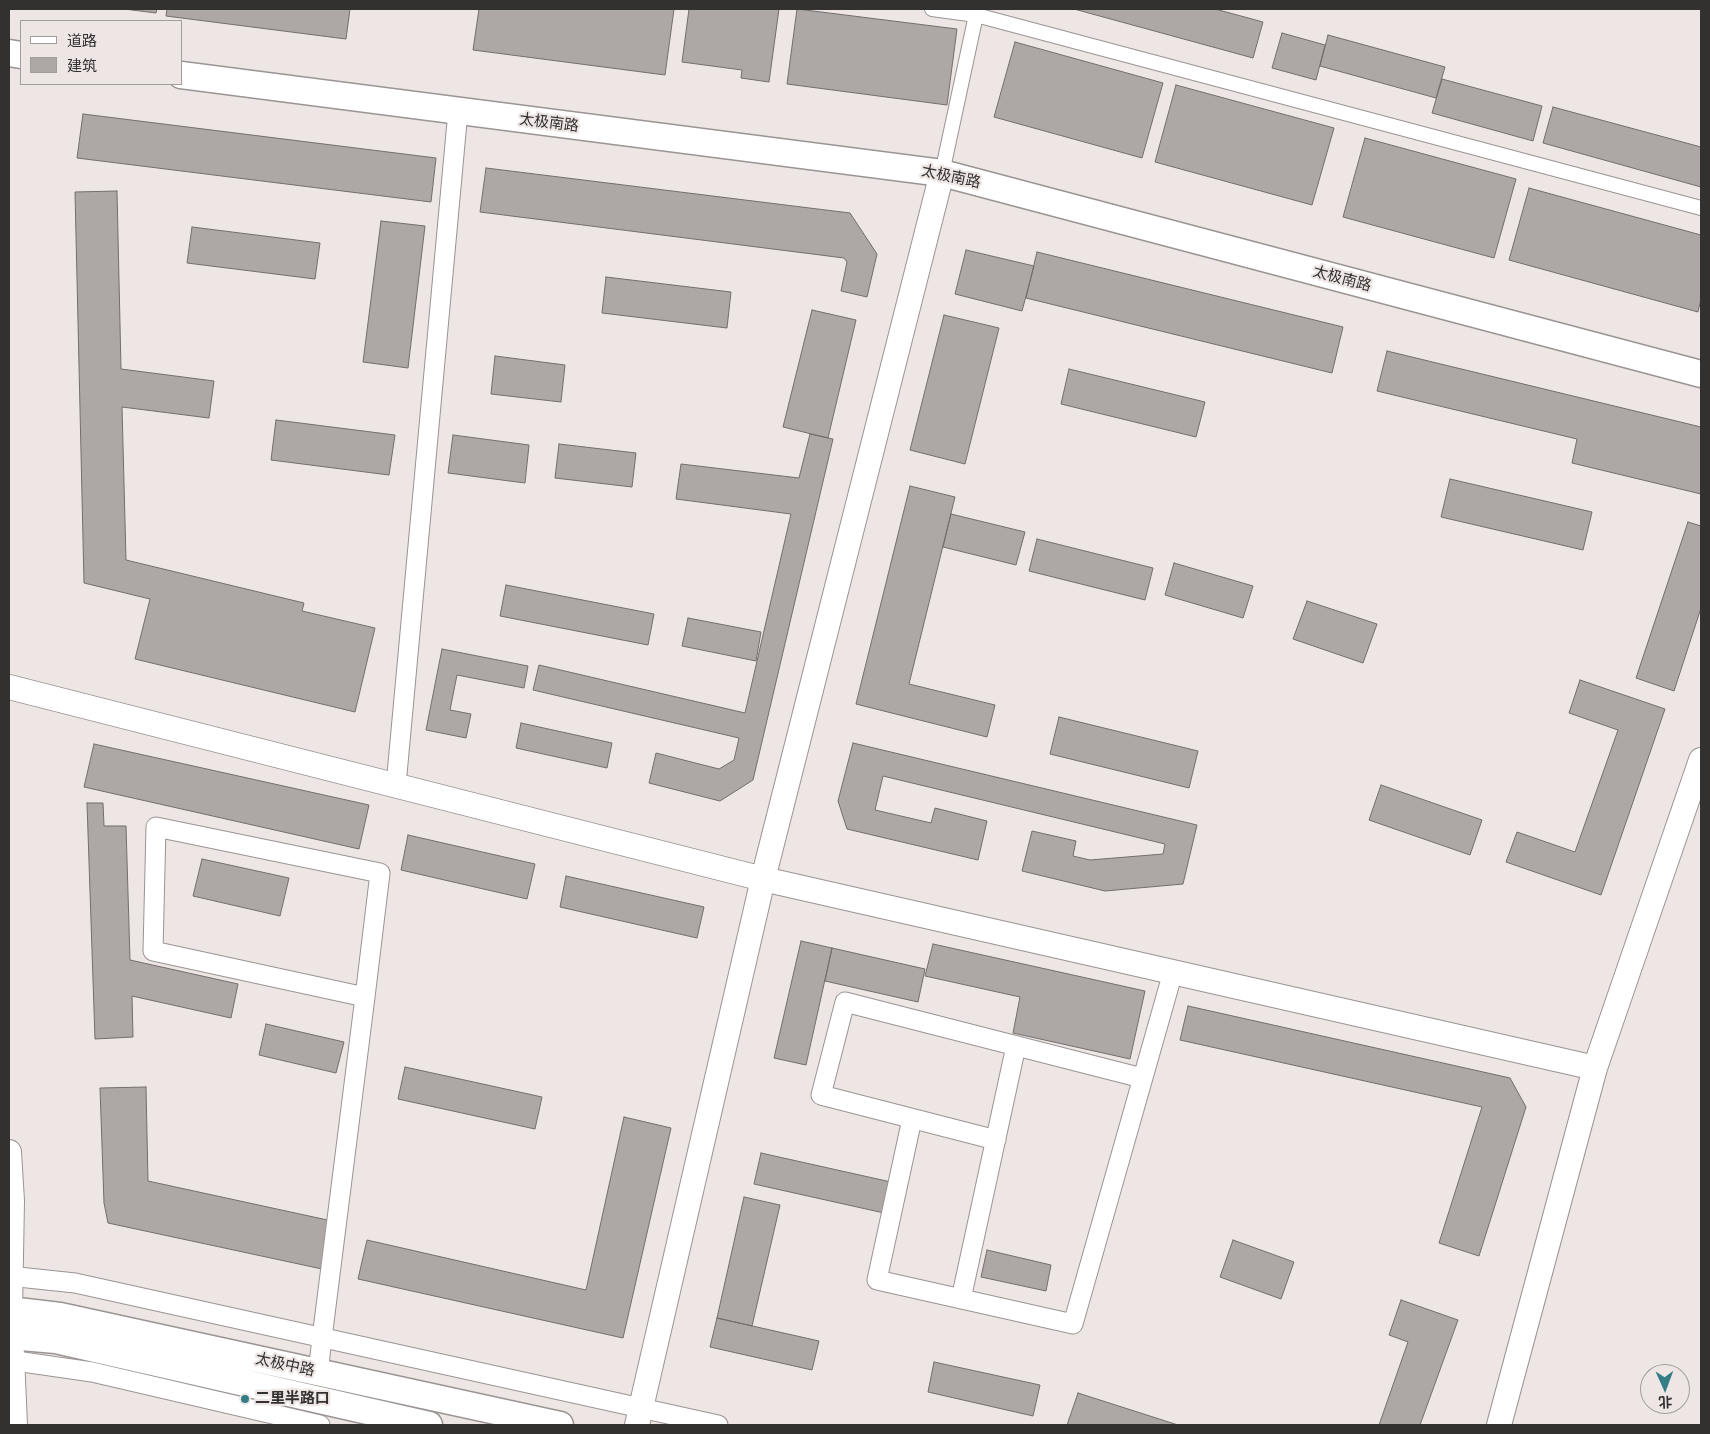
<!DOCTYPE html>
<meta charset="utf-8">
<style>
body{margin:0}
#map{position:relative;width:1710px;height:1434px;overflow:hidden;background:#ede6e5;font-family:Literata,"Noto Sans SC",serif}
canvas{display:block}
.frame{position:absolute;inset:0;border:10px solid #333030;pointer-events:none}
.legend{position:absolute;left:20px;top:20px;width:162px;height:65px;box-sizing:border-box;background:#ede6e5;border:1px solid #a39d9d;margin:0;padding:6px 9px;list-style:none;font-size:15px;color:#333030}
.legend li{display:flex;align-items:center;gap:10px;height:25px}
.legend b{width:25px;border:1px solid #a39d9d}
.north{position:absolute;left:1640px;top:1364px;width:50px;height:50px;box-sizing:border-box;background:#ede6e5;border:1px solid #a39d9d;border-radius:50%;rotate:178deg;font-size:14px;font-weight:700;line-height:20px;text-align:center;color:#333030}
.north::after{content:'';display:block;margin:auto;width:18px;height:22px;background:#357d86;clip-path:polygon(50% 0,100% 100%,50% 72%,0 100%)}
</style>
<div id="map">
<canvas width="1710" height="1434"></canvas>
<div class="frame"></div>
<ul class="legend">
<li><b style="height:6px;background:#fff"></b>道路</li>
<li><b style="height:14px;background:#ada7a6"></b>建筑</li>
</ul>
<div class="north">北</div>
</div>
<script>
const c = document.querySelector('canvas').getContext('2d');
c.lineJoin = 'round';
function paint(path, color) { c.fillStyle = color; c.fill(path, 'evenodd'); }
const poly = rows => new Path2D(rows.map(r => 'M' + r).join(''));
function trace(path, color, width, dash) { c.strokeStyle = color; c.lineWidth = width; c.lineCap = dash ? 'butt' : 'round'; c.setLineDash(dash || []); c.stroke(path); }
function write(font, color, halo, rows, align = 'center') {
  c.font = font + ' Literata,"Noto Sans SC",serif'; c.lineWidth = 4.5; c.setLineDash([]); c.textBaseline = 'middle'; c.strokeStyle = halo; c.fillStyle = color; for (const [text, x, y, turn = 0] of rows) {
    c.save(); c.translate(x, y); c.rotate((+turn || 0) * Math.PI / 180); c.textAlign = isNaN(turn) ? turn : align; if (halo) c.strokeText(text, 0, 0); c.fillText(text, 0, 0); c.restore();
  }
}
const building = poly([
 [124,9,157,9,156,13,124,9],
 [167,9,350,9,346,39,166,16,167,9],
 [479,9,674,9,665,75,473,50,479,9],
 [689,9,779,9,769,82,741,78,742,70,682,62,689,9],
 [797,9,957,29,947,105,787,84,797,9],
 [1074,9,1215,9,1263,22,1253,58,1074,9],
 [1282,33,1325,45,1316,80,1272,68,1282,33],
 [1328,35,1445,67,1436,98,1320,66,1328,35],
 [1015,42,1163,83,1142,158,994,117,1015,42],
 [1442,79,1542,106,1533,141,1432,113,1442,79],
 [1176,85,1334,128,1312,205,1155,162,1176,85],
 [1553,107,1701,147,1701,187,1543,143,1553,107],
 [83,114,436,158,431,202,77,158,83,114],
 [1365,138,1516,179,1494,258,1343,217,1365,138],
 [486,168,850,213,877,254,867,297,841,291,847,262,844,258,480,212,486,168],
 [1529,188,1701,235,1701,299,1698,312,1509,260,1529,188],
 [117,191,121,369,214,381,209,418,122,407,126,560,304,603,302,611,375,628,355,712,135,659,150,599,84,583,75,192,117,191],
 [381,221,425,226,408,368,363,362,381,221],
 [192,227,320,243,315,279,187,263,192,227],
 [966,250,1034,266,1022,311,955,294,966,250],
 [1037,252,1343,327,1332,373,1026,298,1037,252],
 [606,277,731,292,727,328,602,313,606,277],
 [812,310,856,320,828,438,783,427,812,310],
 [944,315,999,328,965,464,910,450,944,315],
 [1387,351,1701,427,1701,494,1572,463,1577,439,1377,391,1387,351],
 [495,356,565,365,561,402,491,394,495,356],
 [1069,369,1205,402,1196,437,1061,404,1069,369],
 [276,420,395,435,389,475,271,460,276,420],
 [810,434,833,439,753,780,720,801,649,783,656,753,719,769,734,760,739,738,533,690,539,665,745,713,791,514,676,499,681,464,799,478,810,434],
 [453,435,529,445,525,483,448,473,453,435],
 [559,444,636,453,632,487,555,478,559,444],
 [1450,479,1592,512,1583,550,1441,517,1450,479],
 [910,486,955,497,909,684,995,705,987,737,856,704,910,486],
 [951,514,1025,532,1016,565,943,547,951,514],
 [1688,522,1701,526,1701,608,1674,691,1636,678,1688,522],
 [1037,539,1153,568,1145,600,1029,571,1037,539],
 [1174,563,1253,586,1243,618,1165,595,1174,563],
 [506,585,654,614,648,645,500,616,506,585],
 [1307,601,1377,624,1363,663,1293,639,1307,601],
 [688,618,761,632,756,661,682,646,688,618],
 [442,649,528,666,524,688,457,675,450,710,471,714,466,738,426,730,442,649],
 [1580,680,1665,709,1601,895,1506,862,1517,832,1575,852,1618,730,1569,713,1580,680],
 [1059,717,1198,751,1189,788,1050,754,1059,717],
 [521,723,612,743,607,768,516,748,521,723],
 [853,743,1197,825,1183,884,1105,891,1022,871,1032,831,1076,841,1073,856,1090,860,1163,854,1165,844,883,776,875,810,931,823,935,808,987,821,978,860,847,829,838,801,853,743],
 [94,744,369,805,359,849,84,787,94,744],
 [1381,785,1482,820,1470,855,1369,820,1381,785],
 [87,803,103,803,104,826,126,826,130,960,238,984,231,1018,132,996,133,1037,95,1039,87,803],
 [408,835,535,864,527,899,401,870,408,835],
 [202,859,289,878,280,916,193,896,202,859],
 [566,876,704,907,697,938,560,907,566,876],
 [801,941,832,948,806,1065,774,1058,801,941],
 [933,944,1145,991,1130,1059,1013,1033,1020,997,925,976,933,944],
 [832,948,925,969,918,1002,825,981,832,948],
 [1188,1006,1510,1078,1526,1107,1479,1256,1439,1243,1482,1107,1180,1040,1188,1006],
 [266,1024,344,1042,336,1073,259,1055,266,1024],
 [405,1067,542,1097,535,1129,398,1099,405,1067],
 [146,1087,148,1181,332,1221,322,1269,108,1223,104,1203,100,1088,146,1087],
 [624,1117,671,1128,623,1338,358,1279,367,1240,586,1290,624,1117],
 [761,1153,891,1182,884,1213,754,1184,761,1153],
 [744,1197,780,1205,752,1326,717,1318,744,1197],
 [1233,1240,1294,1262,1281,1299,1220,1277,1233,1240],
 [987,1250,1051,1265,1046,1291,981,1277,987,1250],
 [1401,1300,1458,1320,1420,1425,1379,1425,1408,1342,1389,1335,1401,1300],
 [717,1318,819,1341,812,1370,710,1347,717,1318],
 [934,1362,1040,1385,1033,1416,928,1392,934,1362],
 [1078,1393,1178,1425,1067,1425,1078,1393]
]);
paint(building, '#ada7a6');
trace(building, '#736d6c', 1);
const pedestrian = poly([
 [932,9,976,15,1701,208],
 [942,173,976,15]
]);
const minor = poly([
 [396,785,458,111],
 [912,1119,877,1280,1073,1324,1173,972],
 [996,1140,821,1095,845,1002,1142,1078],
 [9,1276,75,1283,718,1425],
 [961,1299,1016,1046],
 [9,1360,92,1372,320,1425],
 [318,1373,322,1338,365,997,380,873,156,827,153,951,365,997]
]);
const tertiary = poly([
 [9,687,763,879,1595,1068],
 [9,1152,12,1201,10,1310,15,1425],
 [637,1425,763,879,942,173],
 [1499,1425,1595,1068,1701,760]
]);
const secondary = poly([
 [9,53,21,55],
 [181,75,942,173,1701,374],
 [9,1310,60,1316,560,1425],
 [9,1336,56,1340,429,1425]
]);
trace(pedestrian, '#9a9493', 16);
trace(minor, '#9a9493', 21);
trace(tertiary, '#9a9493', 26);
trace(secondary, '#9a9493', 29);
trace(pedestrian, '#fff', 14);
trace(minor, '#fff', 19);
trace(tertiary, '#fff', 24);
trace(secondary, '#fff', 26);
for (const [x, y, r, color] of [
 [245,1399,5,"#357d86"]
]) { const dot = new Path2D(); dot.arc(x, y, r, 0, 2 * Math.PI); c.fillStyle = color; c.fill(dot); trace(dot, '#ede6e5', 2); }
write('15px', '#333030', '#ede6e5', [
 ["太极南路",549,123,7],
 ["太极南路",951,177,12],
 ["太极南路",1342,279,15],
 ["太极中路",285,1365,12]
]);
write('bold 15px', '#333030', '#ede6e5', [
 ["二里半路口",255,1399]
], 'left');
</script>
